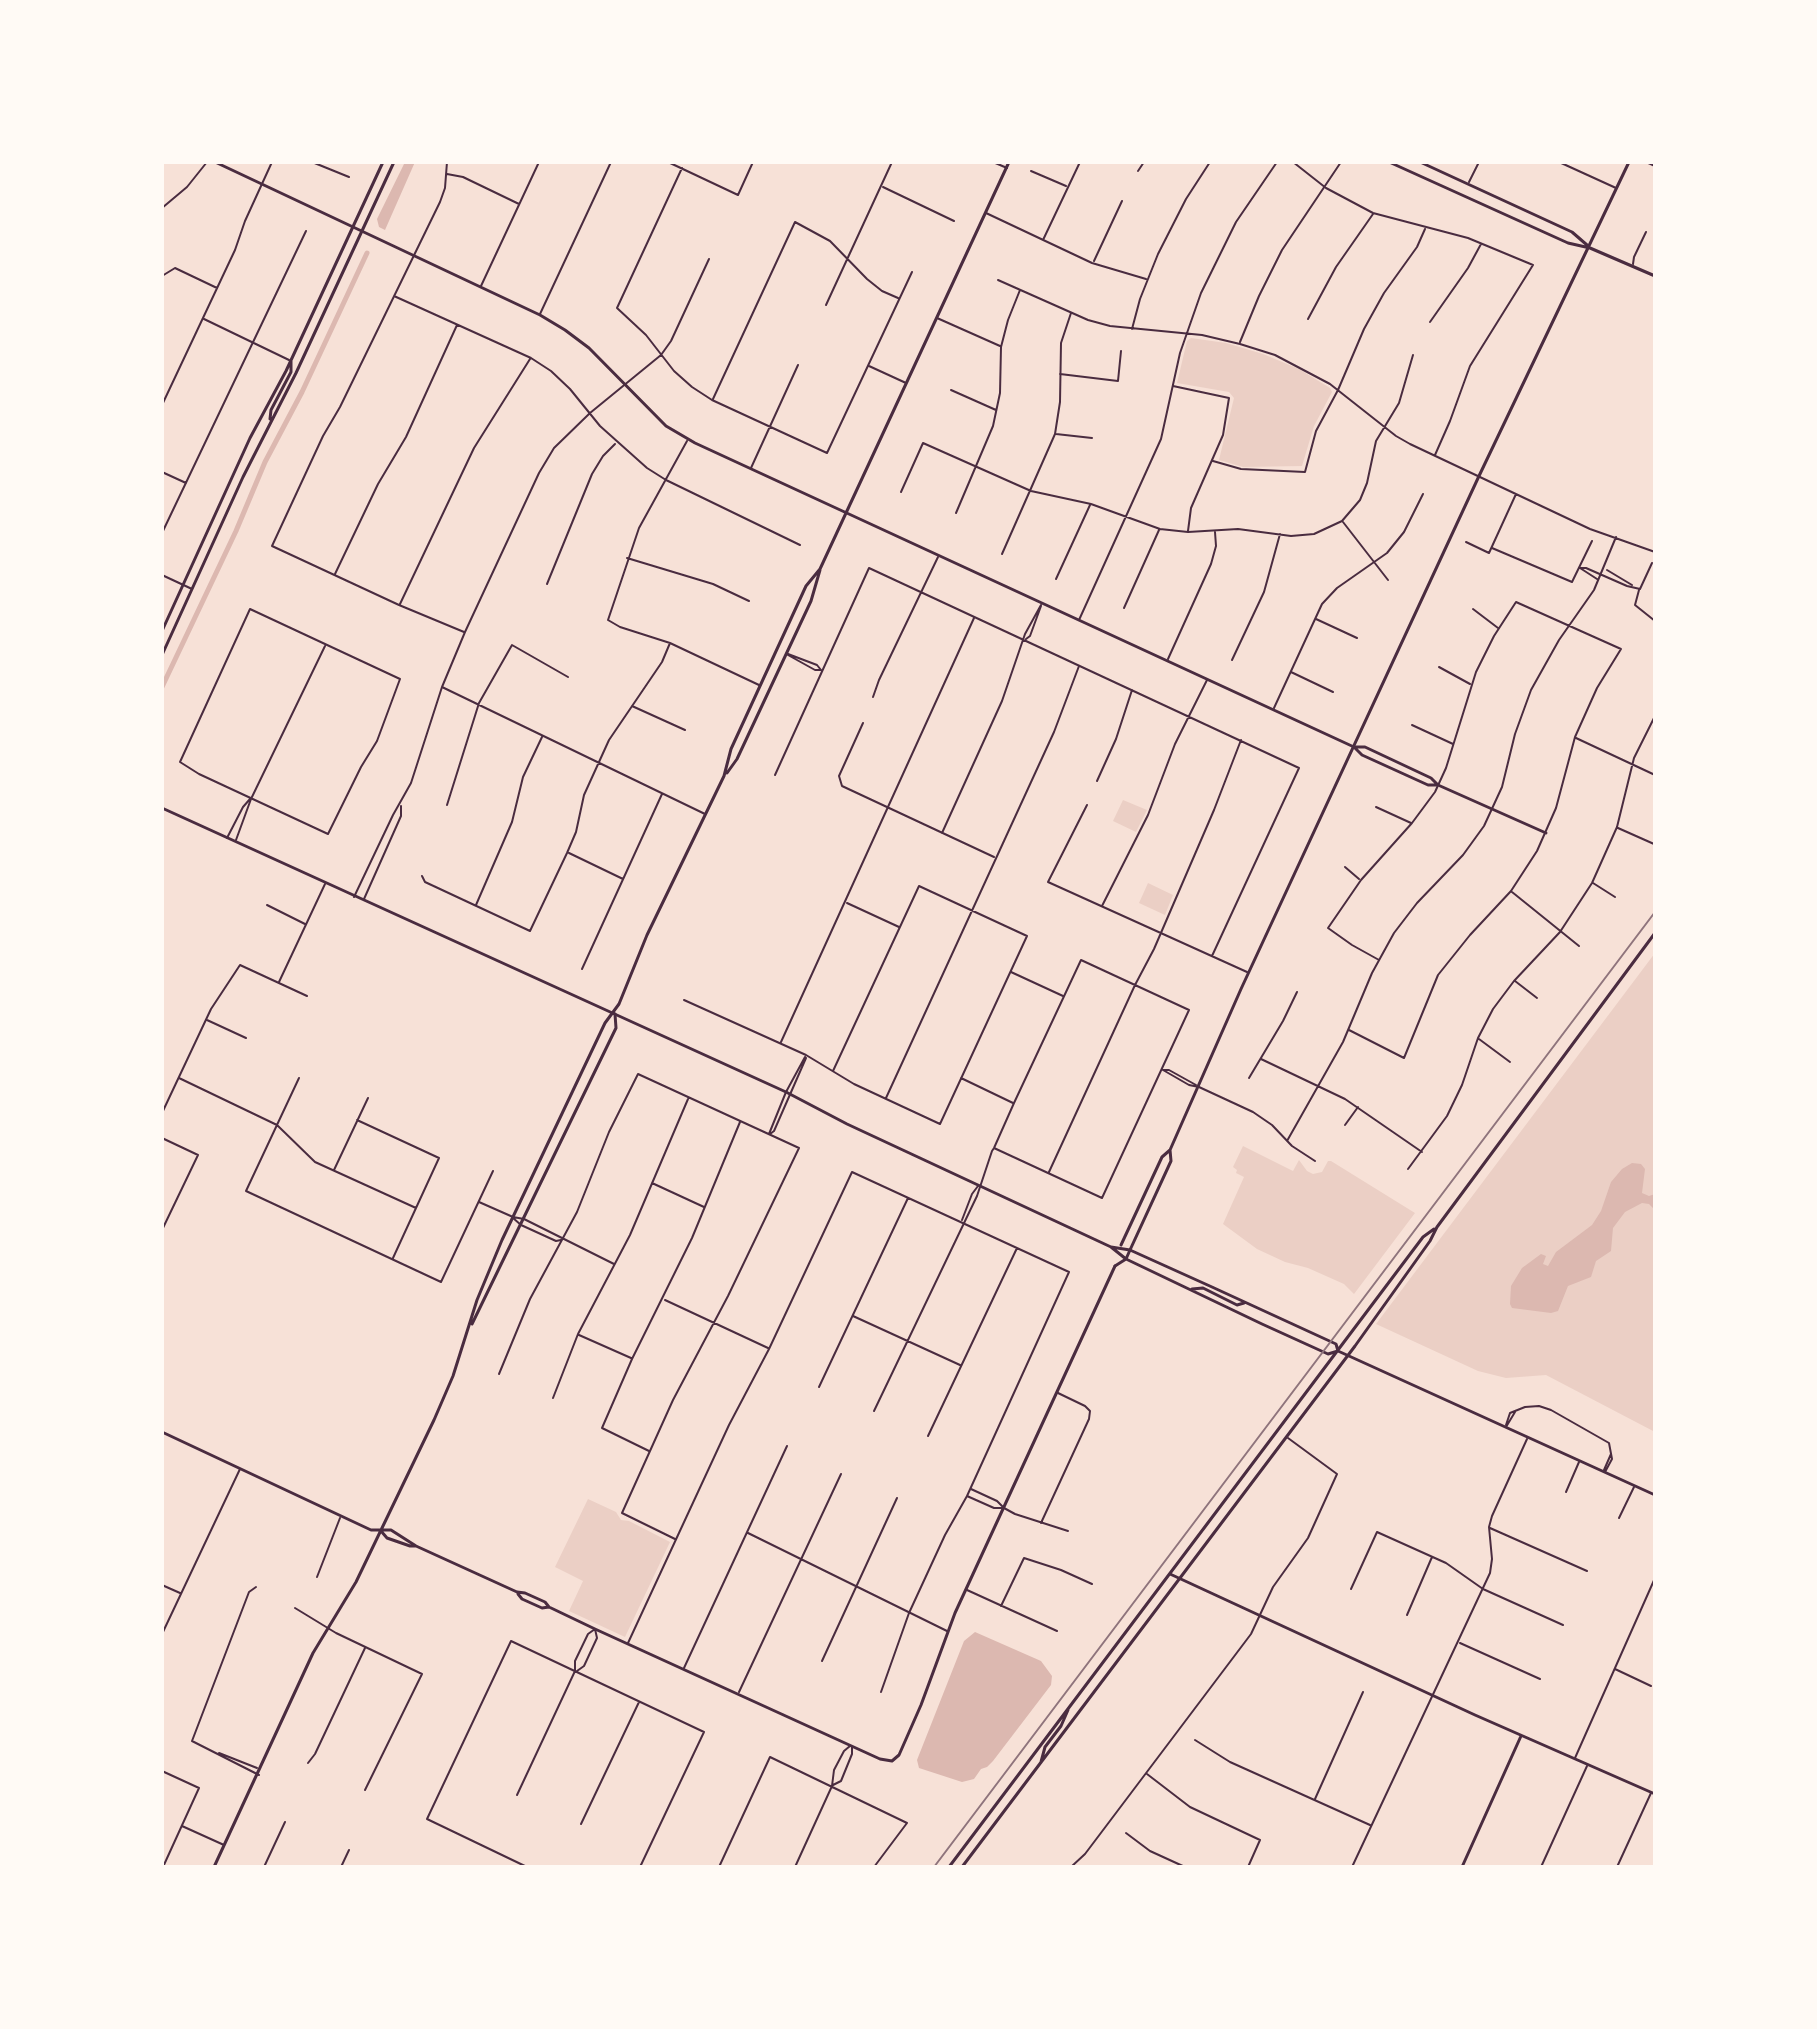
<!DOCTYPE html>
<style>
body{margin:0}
#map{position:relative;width:1817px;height:2029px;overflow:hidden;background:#f7e1d7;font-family:"Playfair Display",serif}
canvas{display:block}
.frame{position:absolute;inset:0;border:164px solid #fffaf5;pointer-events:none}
</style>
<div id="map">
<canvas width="1817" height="2029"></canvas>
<div class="frame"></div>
</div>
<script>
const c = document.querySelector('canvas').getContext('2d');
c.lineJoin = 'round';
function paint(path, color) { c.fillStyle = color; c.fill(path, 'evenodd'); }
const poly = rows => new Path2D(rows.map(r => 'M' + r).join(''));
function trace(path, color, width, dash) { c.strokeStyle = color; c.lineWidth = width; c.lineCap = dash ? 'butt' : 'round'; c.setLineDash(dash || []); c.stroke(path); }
paint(poly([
 [1191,338,1226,343,1263,354,1299,369,1330,388,1332,392,1314,426,1302,466,1243,467,1219,460,1234,398,1229,392,1177,383,1187,341],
 [1123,800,1147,810,1136,832,1113,821],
 [1148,883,1173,895,1165,915,1139,903],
 [1655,953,1655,1432,1546,1375,1506,1378,1478,1371,1376,1324],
 [1243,1146,1293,1171,1299,1160,1307,1171,1313,1174,1322,1172,1328,1161,1331,1161,1415,1213,1354,1294,1344,1284,1308,1268,1285,1262,1257,1249,1223,1224,1244,1177,1236,1173,1237,1170,1233,1167],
 [588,1499,616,1512,621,1520,629,1521,670,1542,625,1637,569,1611,583,1581,555,1567]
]), '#ebcfc5');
paint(poly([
 [405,162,415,162,385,230,379,227,377,219],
 [1632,1163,1641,1164,1645,1169,1642,1193,1649,1196,1655,1194,1655,1210,1649,1204,1642,1203,1625,1212,1613,1228,1611,1251,1596,1261,1591,1277,1568,1286,1558,1311,1551,1313,1512,1308,1510,1304,1511,1286,1522,1268,1541,1254,1546,1256,1543,1264,1548,1266,1556,1252,1592,1225,1601,1211,1611,1182,1622,1169],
 [975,1632,1041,1661,1052,1676,1051,1685,993,1761,987,1767,981,1769,974,1779,962,1782,919,1768,917,1760,964,1641]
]), '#dcb8b0');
trace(poly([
 [162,687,236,531,265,462,302,392,367,253]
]), '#dcb8b0', 5);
trace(poly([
 [312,162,349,177],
 [447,162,445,188,440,202,340,407,323,436,272,546,399,605,464,632],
 [668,162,738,195,753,162],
 [824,162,825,162],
 [993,162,1007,168],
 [1293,162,1326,188,1373,213,1468,238,1533,265,1470,366,1450,421,1435,455],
 [1559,162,1616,188],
 [1646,162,1655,166],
 [682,168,617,308,646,335,674,371,692,387,712,400,827,453,912,272],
 [1031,171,1066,186],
 [1138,171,1144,162],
 [447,174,463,177,519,204],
 [1469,182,1479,162],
 [883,187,954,221],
 [162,208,187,187,207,162],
 [986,213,1092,263,1146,279],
 [1043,240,1080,162],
 [1094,261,1122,201],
 [1633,264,1634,257,1646,232],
 [162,276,175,268,217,288],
 [998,280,1088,320,1110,326,1202,335,1240,344,1275,355,1330,384,1396,436,1410,444,1590,529,1655,552],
 [481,286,539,162],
 [394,296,531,358,551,371,570,389,600,426,647,468,666,480,800,545],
 [826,305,892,162],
 [540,314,611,162],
 [937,318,1000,346],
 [204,319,289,360],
 [1308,319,1336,267,1373,214],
 [1430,322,1468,268,1481,244],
 [1132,329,1140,299,1158,254,1186,199,1210,162],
 [1240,342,1259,296,1282,250,1341,162],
 [869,366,906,383],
 [1060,374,1118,381,1121,351],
 [1173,386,1229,398,1223,435,1191,508,1188,531],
 [951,390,996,410],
 [713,399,795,222,830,241,867,279,882,291,898,298],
 [162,405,235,250,245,221,272,162],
 [1056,434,1092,438],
 [687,441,639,528,608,620,620,627,670,643,759,685],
 [1213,461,1241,469,1305,472,1316,431,1338,390,1364,329,1384,293,1417,247,1425,229],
 [751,468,798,365],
 [162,472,186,483],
 [901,492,923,443,1031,491,1091,504,1160,529,1188,532,1238,529,1291,536,1314,534,1342,521,1360,500,1367,483,1376,441,1399,403,1413,355],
 [956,513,993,426,1000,393,1001,347,1008,320,1020,290],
 [1343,522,1388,580],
 [162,533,306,231],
 [1466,542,1489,553,1516,494],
 [1492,548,1572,582,1592,541],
 [1002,554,1055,434,1060,402,1061,343,1071,313],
 [627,558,713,584,749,601],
 [1607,570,1632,585],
 [335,574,378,484,406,437,457,325],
 [162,575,192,589],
 [1056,579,1090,505],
 [1597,579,1580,568,1586,568,1627,586,1640,589,1652,563],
 [547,584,592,474,603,456,615,444],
 [1639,590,1635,605,1655,621],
 [400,604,474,448,530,359],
 [1124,608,1159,530],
 [250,609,400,679,377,741,361,767,328,834,199,774,180,762,250,609],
 [1473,609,1498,628],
 [1316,619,1357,638],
 [1079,620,1161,439,1180,353,1201,293,1236,222,1277,162],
 [1026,639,1030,636,1041,606],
 [788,654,817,665,821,670],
 [788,655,815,670,821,670],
 [1168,659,1211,564,1216,546,1215,532],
 [1232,660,1264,592,1280,534],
 [1439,667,1470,684],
 [1291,672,1333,692],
 [442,687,705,814],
 [873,697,879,680,938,557],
 [632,706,685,730],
 [1274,708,1322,604,1337,588,1387,553,1404,532,1423,494],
 [863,723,839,776,842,786,994,857],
 [1412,725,1453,744],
 [1576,738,1655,775],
 [775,775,869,568,1299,768,1212,956],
 [1097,781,1116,739,1132,690],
 [447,805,479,703,512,645,568,677],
 [1087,805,1048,882,1247,972],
 [1376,807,1411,823],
 [1618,828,1654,844],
 [942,833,1002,701,1025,634,1041,605],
 [227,838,243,807,250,799],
 [236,840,251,799,325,646],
 [569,853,623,879],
 [1345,867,1359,879],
 [422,876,425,882,530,931,567,853,576,832,584,795,609,740,662,662,670,643],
 [1593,883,1615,897],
 [1512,892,1579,946],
 [354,897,393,815,411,783,442,687,465,632,539,473,554,448,590,413,661,355,671,341,709,259],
 [364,899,401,816,401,806],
 [847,903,899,927],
 [267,905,305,924],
 [476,905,512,822,523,777,542,737],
 [1102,906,1148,815,1175,744,1207,680],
 [582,969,662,794],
 [1011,972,1063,996],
 [1515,981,1537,998],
 [279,982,325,884],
 [684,1000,806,1055,854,1084,940,1124,1027,936,919,886,833,1071],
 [207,1020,246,1038],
 [1349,1030,1404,1058,1438,975,1470,935,1511,891,1537,851,1556,808,1575,737,1597,688,1621,649,1516,602,1494,636,1476,672,1446,768,1435,792,1412,823,1361,880,1328,928,1352,945,1379,960],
 [1479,1039,1510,1062],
 [781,1042,974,618],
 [1261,1059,1345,1099,1422,1152],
 [1163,1070,1189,1085,1199,1087,1253,1112,1272,1125,1292,1146,1315,1161],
 [1163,1070,1169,1070,1196,1085],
 [179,1078,277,1125,315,1162,416,1208],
 [299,1078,246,1191,441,1282,493,1171],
 [961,1078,1013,1103],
 [1249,1078,1283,1021,1297,992],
 [886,1098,1054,732,1079,666],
 [162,1113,211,1009,240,965,307,996],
 [357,1120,439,1158,393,1258],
 [1345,1125,1358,1107],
 [769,1134,786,1092,805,1057],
 [770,1134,774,1131,806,1058],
 [162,1138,198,1155,162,1230],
 [1287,1141,1343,1042,1372,973,1394,933,1417,903,1463,855,1484,826,1502,787,1515,734,1531,690,1559,640,1594,590,1616,537],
 [1408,1169,1447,1116,1462,1085,1478,1038,1493,1009,1514,981,1560,932,1592,883,1617,827,1634,758,1655,716],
 [334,1170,368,1098],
 [1049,1172,1135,985,1154,949,1214,810,1241,740],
 [652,1183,704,1207],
 [479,1202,513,1217,524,1219,614,1264],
 [513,1218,521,1225,556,1241,561,1240],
 [962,1220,972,1194,978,1186],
 [665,1300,768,1348],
 [853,1316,960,1365],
 [579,1335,631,1358],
 [499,1374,530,1299,577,1212,609,1132,638,1074,799,1148,728,1296,673,1400,622,1513,675,1539],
 [819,1387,908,1198],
 [553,1398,578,1334,630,1235,688,1099],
 [874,1411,977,1196,992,1151,994,1148,1014,1103,1081,960,1189,1010,1102,1198,994,1148],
 [1506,1425,1510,1413,1525,1407,1539,1406,1551,1410,1609,1443,1612,1459,1605,1472],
 [1506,1427,1515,1412],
 [928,1436,1017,1248],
 [649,1451,602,1428,632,1359,692,1238,740,1122],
 [1604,1470,1611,1454],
 [971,1489,997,1501,1004,1508,1015,1514,1068,1531],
 [1566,1492,1579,1462],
 [967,1496,994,1508,1002,1508],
 [1619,1518,1634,1487],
 [1041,1523,1089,1419,1090,1411,1085,1406,1058,1393],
 [1490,1528,1587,1571],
 [748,1533,947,1631],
 [317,1577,340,1518],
 [162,1585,180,1593],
 [256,1587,249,1592,192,1741,259,1775],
 [1351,1589,1377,1532,1446,1563,1483,1589,1563,1625],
 [967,1590,1057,1631],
 [1001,1606,1024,1558,1061,1570,1092,1584],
 [295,1608,336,1633,422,1674,365,1790],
 [1407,1615,1432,1557],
 [162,1634,240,1469],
 [628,1643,729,1425,769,1349,852,1172,1069,1272,967,1496,945,1535,909,1613,881,1692],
 [1460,1643,1540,1679],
 [822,1661,897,1498],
 [684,1668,787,1446],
 [1615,1669,1651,1686],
 [577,1671,584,1666,597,1638,595,1629],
 [739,1692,841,1474],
 [1195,1740,1230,1762,1370,1825],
 [219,1753,257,1768],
 [1575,1758,1655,1578],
 [308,1763,315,1754,365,1648],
 [162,1771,199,1788,163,1867],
 [1147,1774,1190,1807,1260,1840,1248,1867],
 [833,1785,841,1781,852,1754,852,1747],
 [517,1795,575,1671,575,1661,588,1634,595,1629],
 [1315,1799,1363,1692],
 [581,1824,639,1702],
 [182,1826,224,1845],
 [1126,1833,1150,1851,1185,1867],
 [1317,1866,1319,1867],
 [264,1867,285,1822],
 [341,1867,349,1850],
 [527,1867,427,1819,511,1641,704,1732,640,1867],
 [719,1867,770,1757,907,1823,874,1867],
 [795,1867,832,1786,834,1770,844,1751,850,1746],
 [1071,1867,1085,1854,1251,1634,1273,1587,1308,1538,1337,1474,1288,1438],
 [1352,1867,1490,1573,1492,1559,1489,1527,1492,1516,1527,1439],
 [1541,1867,1587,1766],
 [1617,1867,1651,1793]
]), '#4a2c40', 2);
trace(poly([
 [215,162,540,315,565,330,589,348,666,426,695,443,1354,747,1362,755,1428,785,1438,785],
 [1389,162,1568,243,1590,248,1655,276],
 [1420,162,1572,232,1587,245],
 [1354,747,1365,747,1431,778,1438,785,1546,833],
 [727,773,737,759,811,601,820,570],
 [472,1324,616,1028,615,1014],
 [162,1432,371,1530,391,1530,416,1546,517,1592,525,1593,545,1602,549,1607,595,1629,880,1759,892,1761,899,1755,921,1705,955,1613,1115,1266],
 [381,1531,387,1538,410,1546,416,1546],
 [1170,1574,1475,1715,1655,1794],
 [518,1594,522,1599,542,1608,549,1607],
 [214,1867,313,1653,356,1582,434,1420,453,1376,477,1300,502,1240,605,1023,619,1004,647,935,724,776,731,749,806,586,820,569,1009,162],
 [1462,1867,1521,1736]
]), '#4a2c40', 3);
trace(poly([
 [270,419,271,410,291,372,291,361],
 [162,631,250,438,286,371,383,162],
 [162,655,243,477,296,373,394,162],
 [162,808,786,1092,847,1124,1111,1247,1126,1259,1262,1324,1328,1354,1338,1351],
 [1121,1245,1162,1157,1170,1150],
 [1111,1247,1130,1250,1212,1287,1336,1344,1338,1351,1655,1495],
 [1115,1266,1126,1259,1130,1250,1171,1161,1170,1150,1241,989,1479,476,1629,162],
 [1192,1289,1203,1288,1237,1305,1244,1303],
 [1041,1762,1045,1747,1061,1726,1068,1710],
 [949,1867,1423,1237,1434,1229],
 [962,1867,1355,1346,1430,1241,1437,1227,1655,933]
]), '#4a2c40', 3);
trace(poly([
 [934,1867,1655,912]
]), '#8f747c', 2);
</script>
